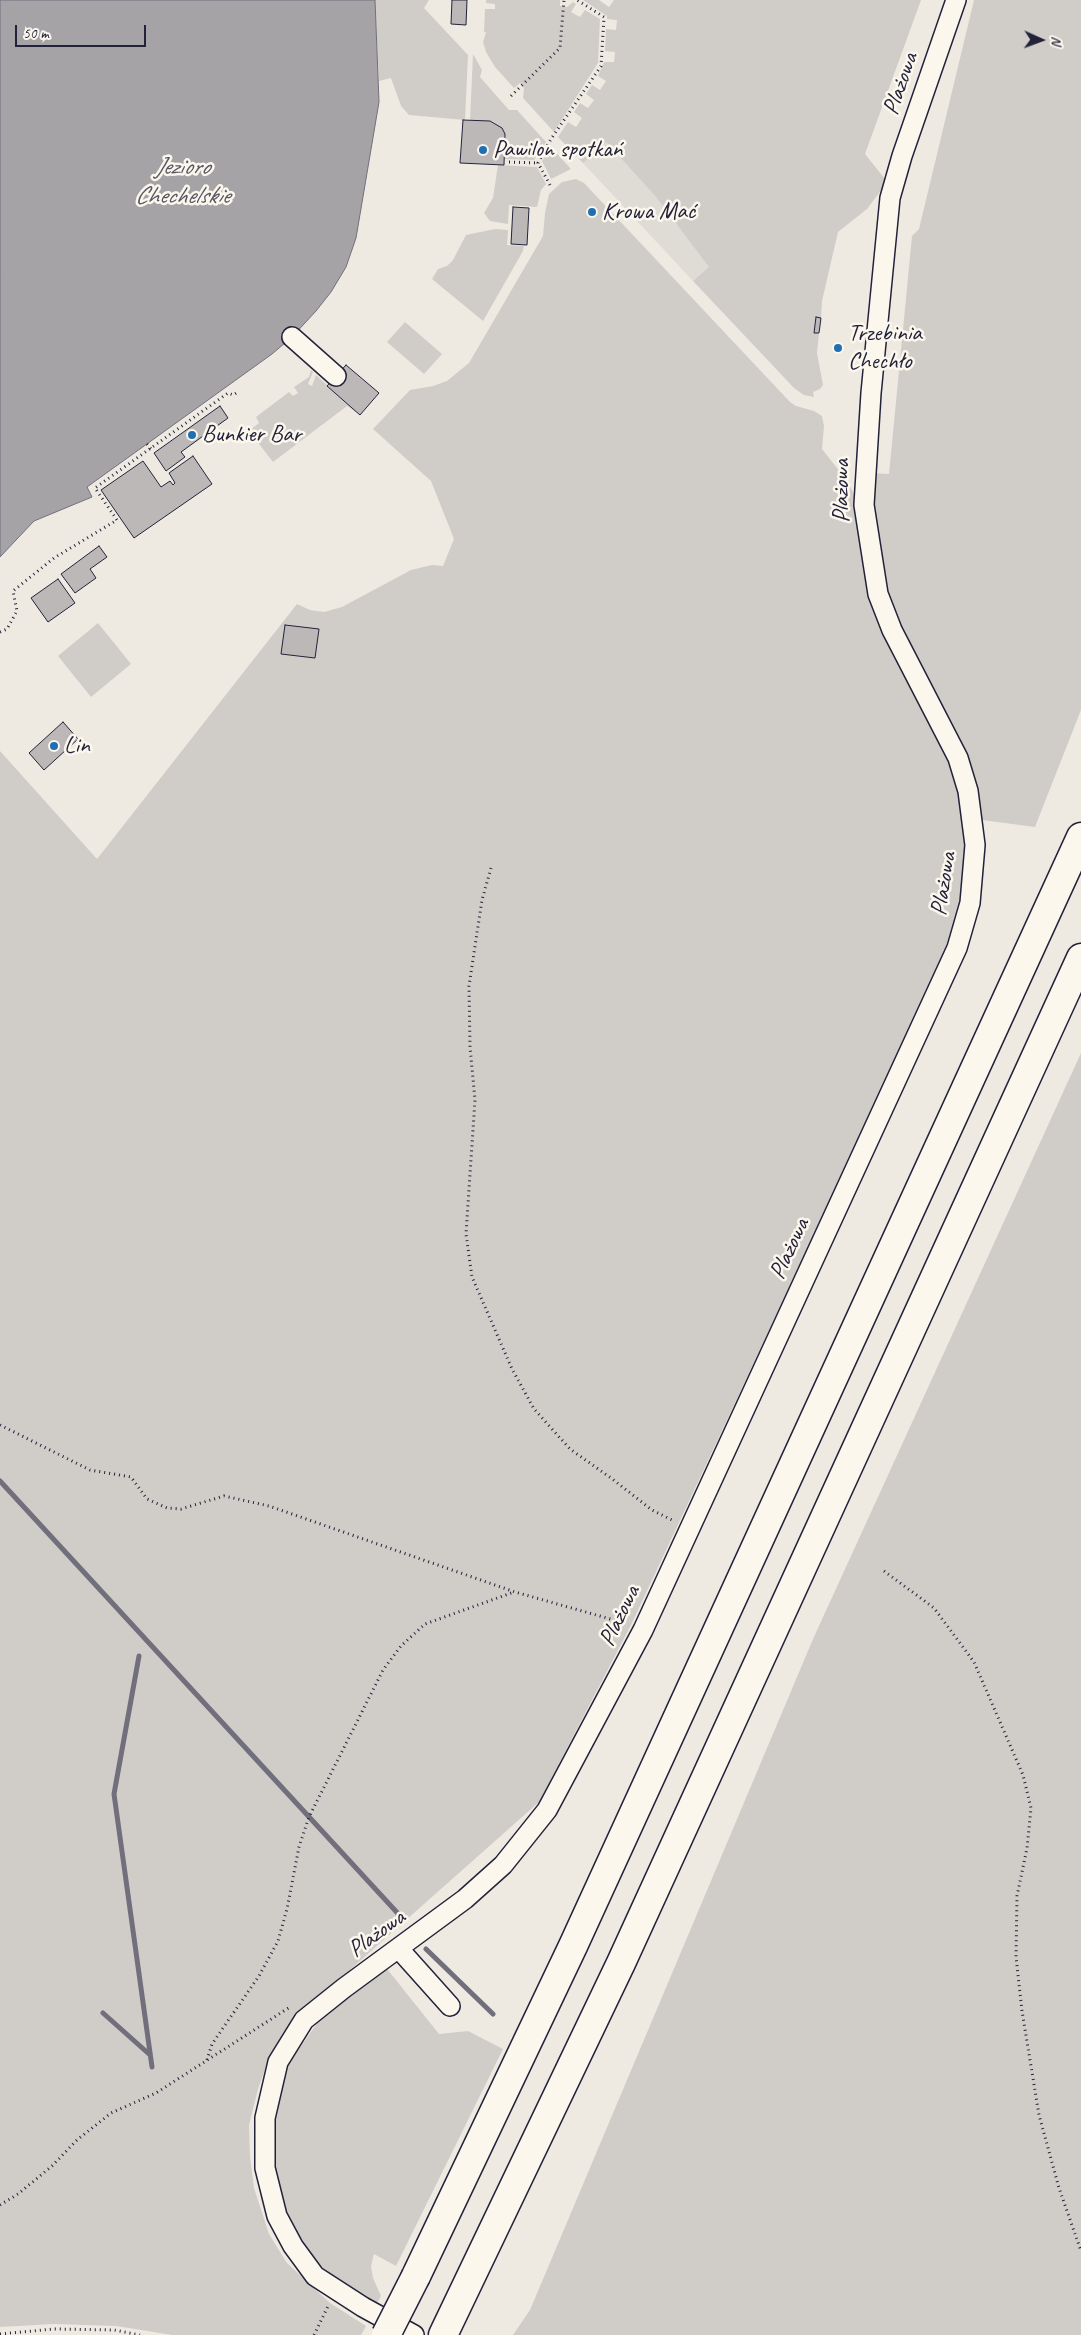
<!DOCTYPE html>
<meta charset="utf-8">
<style>
body{margin:0}
#map{position:relative;width:1081px;height:2335px;overflow:hidden;background:#eeeae2;font-family:Caveat,sans-serif}
canvas{display:block}
.north{position:absolute;left:1016px;top:15px;width:50px;height:50px;-webkit-text-stroke:4px #fbf7ec;paint-order:stroke;rotate:92deg;font-size:14px;font-weight:700;line-height:20px;text-align:center;color:#22223b}
.north::after{content:'';display:block;margin:auto;width:18px;height:22px;background:#22223b;clip-path:polygon(50% 0,100% 100%,50% 72%,0 100%)}
.scale{position:absolute;left:15px;top:25px;width:131px;height:22px;box-sizing:border-box;border:2px solid #22223b;border-top:0;padding-left:6px;font-size:15px;line-height:18px;white-space:nowrap;color:#22223b;-webkit-text-stroke:4px #fbf7ec;paint-order:stroke}
</style>
<div id="map">
<canvas width="1081" height="2335"></canvas>
<div class="north">N</div>
<div class="scale">50 m</div>
</div>
<script>
const c = document.querySelector('canvas').getContext('2d');
c.lineJoin = 'round';
function paint(path, color) { c.fillStyle = color; c.fill(path, 'evenodd'); }
const poly = rows => new Path2D(rows.map(r => 'M' + r).join(''));
function trace(path, color, width, dash) { c.strokeStyle = color; c.lineWidth = width; c.lineCap = dash ? 'butt' : 'round'; c.setLineDash(dash || []); c.stroke(path); }
function write(font, color, halo, rows, align = 'center') {
  c.font = font + ' Caveat,sans-serif'; c.lineWidth = 5; c.setLineDash([]); c.textBaseline = 'middle'; c.strokeStyle = halo; c.fillStyle = color; for (const [text, x, y, turn = 0] of rows) {
    c.save(); c.translate(x, y); c.rotate((+turn || 0) * Math.PI / 180); c.textAlign = isNaN(turn) ? turn : align; if (halo) c.strokeText(text, 0, 0); c.fillText(text, 0, 0); c.restore();
  }
}
paint(poly([
 [605,141,656,197,710,267,693,281,583,163]
]), '#dfdbd5');
paint(poly([
 [375,0,429,0,424,8,468,55,465,120,409,115,401,106,391,78,379,81],
 [486,0,560,0,560,6,567,7,573,2,576,4,571,12,580,17,585,10,600,19,598,63,554,132,523,98,524,88,520,83,514,88,495,67,486,52,483,42,486,32,484,32,485,9,495,9,495,4,486,3],
 [583,0,599,0,609,7,614,0,921,0,865,154,885,179,882,189,867,209,838,232,822,301,821,318,816,318,815,332,819,333,817,353,823,385,820,389,813,392,814,397,804,395,794,388,693,281,709,267,656,197,606,142,583,163,558,137,568,122,576,127,582,118,574,112,580,103,588,108,594,100,586,94,592,85,600,90,606,81,598,76,604,62,614,62,615,52,605,51,606,29,616,30,617,20,607,19,607,16],
 [974,0,1081,0,1081,710,1035,827,982,820,977,796,883,592,872,518,872,473,889,474,912,236,919,229],
 [473,54,482,70,480,77,509,110,517,110,546,142,534,160,504,159,505,134,502,128,490,121,470,120],
 [551,147,571,169,551,179,542,161],
 [498,165,537,167,546,184,541,190,537,207,509,205,508,224,490,221,484,213,493,198],
 [576,179,584,183,790,402,796,406,814,411,822,416,824,426,822,449,848,482,853,492,925,704,952,767,962,804,966,842,962,903,949,946,631,1625,539,1802,299,2015,283,2035,268,2061,258,2089,249,2125,250,2157,254,2188,269,2234,287,2263,330,2303,366,2326,361,2335,172,2335,116,2326,54,2324,0,2327,0,751,97,859,297,604,310,610,324,612,342,607,411,570,432,565,443,566,454,539,431,481,373,429,410,390,433,386,447,381,469,363,543,236,545,213,549,194,562,182],
 [495,229,508,230,507,245,524,246,523,251,483,321,432,279,438,269,447,266,453,260,466,235],
 [405,322,442,354,424,374,387,342],
 [311,370,313,372,308,384,312,386,316,375,360,415,347,406,273,462,249,431,259,423,256,417,289,392,293,396,298,393,294,387,309,377],
 [98,623,131,664,91,697,58,656],
 [1081,1053,1081,2335,513,2335,530,2310,813,1639],
 [384,1965,439,2034,468,2031,503,2049,396,2266,374,2254,371,2266,373,2278,381,2296,375,2307,343,2286,308,2254,282,2209,272,2155,277,2103,289,2063,323,2015]
]), '#d0cdc9');
const water = poly([
 [0,0,375,0,379,102,356,238,346,267,331,292,316,311,292,337,272,354,87,487,92,497,34,521,0,557,0,0]
]);
paint(water, '#a6a3a7');
trace(water, '#716f7c', 1);
trace(poly([
 [0,1481,403,1919],
 [139,1656,114,1794,152,2067],
 [426,1949,493,2014],
 [103,2013,149,2054]
]), '#716f7c', 5);
const building = poly([
 [452,0,467,0,466,25,451,24,452,0],
 [463,120,490,121,502,128,505,134,504,165,460,163,463,120],
 [513,207,529,208,527,245,511,244,513,207],
 [816,317,821,318,819,333,814,333,816,317],
 [346,365,379,393,360,415,327,386,346,365],
 [220,406,228,418,181,452,185,457,166,471,154,453,220,406],
 [193,456,212,484,134,538,101,490,143,461,161,487,170,481,173,485,175,483,169,473,193,456],
 [99,546,107,557,90,569,96,578,75,593,61,574,99,546],
 [58,579,75,603,48,622,31,598,58,579],
 [285,625,319,629,315,658,281,654,285,625],
 [63,722,78,739,44,770,29,753,63,722]
]);
paint(building, '#bcb8b8');
trace(building, '#22223b', 1);
const minor = poly([
 [292,337,336,376],
 [399,1949,450,2006],
 [414,2335,363,2307,315,2276,293,2246,277,2216,265,2168,265,2118,278,2062,304,2020,344,1988,465,1899,503,1865,547,1810,643,1630,957,948,970,903,975,845,968,791,958,758,892,630,878,594,864,505,871,393,890,198,902,156,956,0]
]);
const highway = poly([
 [416,2276,573,1946,1081,837],
 [443,2335,621,1963,1081,958]
]);
trace(minor, '#22223b', 22);
trace(highway, '#22223b', 31);
trace(poly([
 [511,96,560,48,564,0],
 [509,162,538,163],
 [550,185,538,163,551,139,601,66,604,17,577,0],
 [147,444,151,449],
 [0,632,7,629,17,611,13,591,54,558,117,520,95,488,228,393,233,395,238,392],
 [491,868,482,900,469,986,470,1047,475,1100,466,1234,472,1277,512,1369,534,1409,570,1449,611,1478,652,1510,674,1521],
 [0,1425,90,1470,131,1477,147,1499,167,1508,181,1509,224,1496,269,1506,515,1592,628,1624],
 [884,1571,934,1608,974,1662,1023,1775,1031,1808,1027,1848,1017,1896,1016,1957,1022,2011,1039,2115,1059,2188,1081,2251],
 [207,2060,212,2044,259,1976,278,1941,287,1909,299,1847,309,1817,383,1670,401,1646,425,1624,514,1592],
 [0,2205,18,2194,52,2166,77,2140,111,2113,156,2093,290,2007],
 [0,2334,54,2329,114,2330,140,2335],
 [314,2335,329,2304]
]), '#22223b', 3, [1, 4]);
trace(minor, '#fbf7ec', 19);
trace(highway, '#fbf7ec', 28);
const highwayBridge = poly([
 [386,2335,416,2276]
]);
trace(highwayBridge, '#22223b', 31, []);
trace(highwayBridge, '#fbf7ec', 28);
for (const [x, y, r, color] of [
 [483,150,5,"#1f6fb2"],
 [592,212,5,"#1f6fb2"],
 [838,348,5,"#1f6fb2"],
 [192,435,5,"#1f6fb2"],
 [54,746,5,"#1f6fb2"]
]) { const dot = new Path2D(); dot.arc(x, y, r, 0, 2 * Math.PI); c.fillStyle = color; c.fill(dot); trace(dot, '#fbf7ec', 2); }
write('24px', '#22223b', '#fbf7ec', [
 ["Plażowa",901,84,-71],
 ["Plażowa",842,491,-90],
 ["Plażowa",944,884,-81],
 ["Plażowa",790,1249,-65],
 ["Plażowa",620,1616,-64],
 ["Plażowa",377,1934,-36]
]);
write('24px', '#22223b', '#fbf7ec', [
 ["Pawilon spotkań",493,150],
 ["Krowa Mać",602,212],
 ["Trzebinia",848,334],
 ["Chechło",848,362],
 ["Bunkier Bar",202,435],
 ["Lin",64,746]
], 'left');
write('italic 25px', '#575666', '#fbf7ec', [
 ["Jezioro",182,167],
 ["Chechelskie",182,196]
]);
</script>
